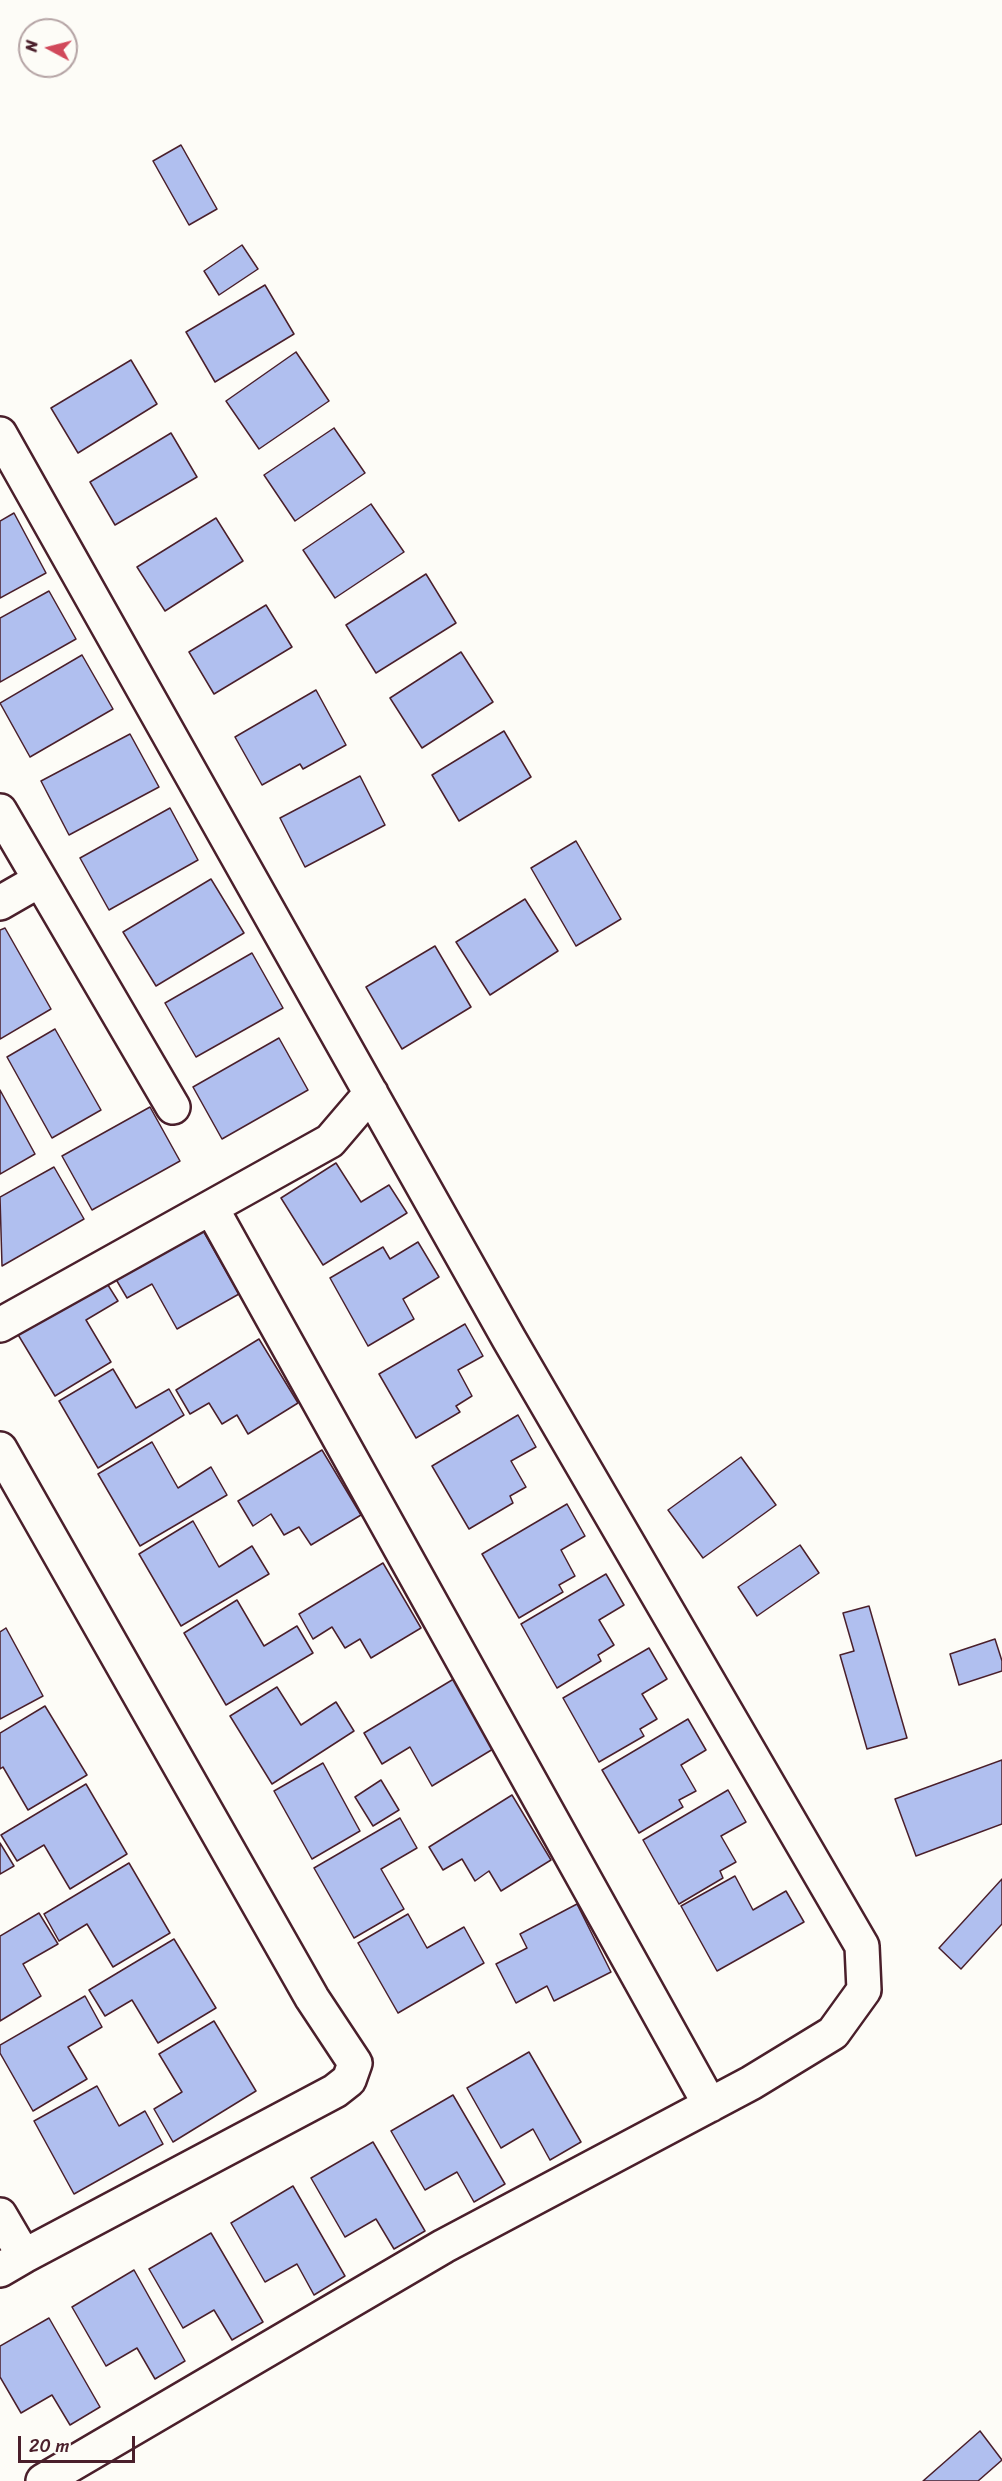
<!DOCTYPE html>
<style>
body{margin:0}
#map{position:relative;width:1002px;height:2481px;overflow:hidden;background:#fdfcf7;font-family:Sriracha,sans-serif}
canvas{display:block}
.north{position:absolute;left:18px;top:18px;width:60px;height:60px;box-sizing:border-box;background:#fdfcf7;border:2px solid #b5a4a5;border-radius:50%;rotate:277deg;font-size:16px;font-weight:700;line-height:24px;text-align:center;color:#4a1f2b}
.north::after{content:'';display:block;margin:auto;width:21px;height:27px;background:#d1495b;clip-path:polygon(50% 0,100% 100%,50% 72%,0 100%)}
.scale{position:absolute;left:18px;top:2436px;width:117px;height:27px;box-sizing:border-box;border:3px solid #4a1f2b;border-top:0;padding-left:8px;font-size:18px;line-height:21px;white-space:nowrap;color:#4a1f2b;-webkit-text-stroke:4px #fdfcf7;paint-order:stroke}
</style>
<div id="map">
<canvas width="1002" height="2481"></canvas>
<div class="north">N</div>
<div class="scale">20 m</div>
</div>
<script>
const c = document.querySelector('canvas').getContext('2d');
c.lineJoin = 'round';
function paint(path, color) { c.fillStyle = color; c.fill(path, 'evenodd'); }
const poly = rows => new Path2D(rows.map(r => 'M' + r).join(''));
function trace(path, color, width, dash) { c.strokeStyle = color; c.lineWidth = width; c.lineCap = dash ? 'butt' : 'round'; c.setLineDash(dash || []); c.stroke(path); }
const building = poly([
 [181,145,217,209,189,225,153,161,181,145],
 [242,245,258,269,219,295,204,271,242,245],
 [265,285,294,334,215,382,186,332,265,285],
 [296,352,329,401,259,449,226,401,296,352],
 [131,360,157,404,78,453,51,408,131,360],
 [334,428,365,473,295,521,264,475,334,428],
 [171,433,197,477,115,525,90,482,171,433],
 [371,504,404,552,335,598,303,550,371,504],
 [14,513,46,573,0,598,0,521,14,513],
 [216,518,243,561,165,611,137,567,216,518],
 [426,574,456,623,376,673,346,625,426,574],
 [49,591,76,639,0,682,0,618,49,591],
 [266,605,292,647,214,694,189,652,266,605],
 [461,652,493,702,422,748,390,698,461,652],
 [82,655,113,709,30,757,0,703,82,655],
 [316,690,346,745,303,769,300,764,262,785,235,737,316,690],
 [504,731,531,777,459,821,432,775,504,731],
 [130,734,159,787,69,835,41,781,130,734],
 [360,776,385,825,305,867,280,818,360,776],
 [170,808,198,860,109,910,80,858,170,808],
 [576,841,621,919,576,946,531,868,576,841],
 [211,879,244,933,156,986,123,932,211,879],
 [525,899,558,951,490,995,456,942,525,899],
 [5,928,51,1009,0,1039,0,930,5,928],
 [435,946,471,1007,402,1049,366,987,435,946],
 [252,953,283,1008,196,1057,165,1003,252,953],
 [55,1029,101,1110,52,1138,7,1057,55,1029],
 [279,1038,308,1090,222,1139,193,1087,279,1038],
 [0,1090,35,1154,0,1174,0,1090],
 [150,1107,180,1161,92,1210,62,1156,150,1107],
 [336,1163,361,1202,389,1185,407,1213,323,1265,281,1198,336,1163],
 [54,1167,84,1219,2,1266,0,1197,54,1167],
 [201,1227,239,1294,177,1329,152,1284,127,1298,114,1276,201,1227],
 [418,1242,439,1277,403,1299,414,1319,368,1346,330,1278,383,1247,390,1259,418,1242],
 [101,1274,118,1301,86,1320,111,1362,55,1396,14,1328,101,1274],
 [465,1324,483,1356,458,1370,472,1396,456,1406,460,1412,416,1438,379,1374,465,1324],
 [259,1339,298,1403,248,1434,237,1415,222,1424,209,1403,190,1414,176,1390,259,1339],
 [113,1369,136,1408,169,1389,184,1415,98,1468,59,1401,113,1369],
 [518,1415,536,1447,511,1461,526,1487,510,1496,513,1503,469,1529,432,1466,518,1415],
 [152,1442,178,1488,211,1467,227,1495,140,1546,98,1474,152,1442],
 [322,1450,361,1515,311,1545,299,1527,284,1535,271,1514,253,1526,238,1501,322,1450],
 [741,1457,776,1505,703,1558,668,1510,741,1457],
 [567,1504,585,1536,561,1550,575,1576,559,1585,563,1592,519,1618,482,1554,567,1504],
 [193,1521,219,1567,252,1546,269,1574,181,1626,139,1554,193,1521],
 [800,1545,819,1573,757,1616,738,1587,800,1545],
 [383,1563,421,1628,371,1658,360,1639,345,1648,332,1627,313,1639,299,1614,383,1563],
 [606,1574,624,1605,599,1620,614,1645,598,1655,601,1661,557,1688,521,1624,606,1574],
 [237,1600,264,1646,297,1626,313,1653,226,1705,184,1633,237,1600],
 [869,1606,907,1738,867,1749,840,1655,854,1651,843,1613,869,1606],
 [6,1628,43,1696,0,1719,0,1632,6,1628],
 [995,1639,1002,1661,1002,1671,959,1685,950,1654,995,1639],
 [649,1648,667,1679,642,1694,657,1719,640,1729,644,1736,599,1762,563,1698,649,1648],
 [457,1677,498,1746,432,1786,410,1747,382,1764,364,1733,457,1677],
 [277,1687,301,1725,336,1702,354,1731,272,1784,230,1716,277,1687],
 [45,1706,87,1775,28,1810,3,1767,0,1769,0,1733,45,1706],
 [688,1719,706,1750,681,1765,696,1791,679,1800,683,1807,639,1833,602,1770,688,1719],
 [1002,1760,1002,1824,916,1856,895,1799,1002,1760],
 [323,1763,360,1831,312,1859,274,1791,323,1763],
 [381,1780,399,1810,373,1826,355,1797,381,1780],
 [86,1784,127,1854,70,1889,44,1845,17,1861,1,1835,86,1784],
 [728,1790,746,1822,721,1836,736,1862,720,1871,723,1878,679,1904,643,1840,728,1790],
 [512,1795,551,1860,501,1891,489,1871,475,1881,462,1859,443,1870,429,1847,512,1795],
 [400,1818,417,1848,381,1869,404,1909,354,1938,314,1868,400,1818],
 [0,1843,14,1866,0,1874,0,1843],
 [129,1863,170,1933,113,1967,87,1924,59,1941,44,1914,129,1863],
 [735,1876,753,1910,786,1891,804,1922,717,1971,681,1906,735,1876],
 [1002,1879,1002,1924,961,1969,939,1948,1002,1879],
 [577,1904,611,1972,554,2001,547,1986,516,2003,496,1964,527,1948,520,1934,577,1904],
 [39,1913,58,1944,23,1964,41,1996,0,2021,0,1936,39,1913],
 [408,1914,427,1948,464,1927,484,1963,398,2013,358,1943,408,1914],
 [174,1939,216,2008,158,2043,132,2000,105,2016,89,1990,174,1939],
 [85,1996,102,2027,68,2047,87,2079,33,2111,0,2053,0,2045,85,1996],
 [214,2021,256,2091,173,2142,154,2109,182,2092,159,2054,214,2021],
 [529,2052,581,2142,550,2160,533,2129,501,2148,467,2088,529,2052],
 [97,2086,119,2126,145,2111,163,2144,74,2194,34,2121,97,2086],
 [453,2095,505,2184,474,2202,457,2172,425,2190,391,2131,453,2095],
 [373,2142,425,2231,394,2249,376,2219,345,2237,311,2178,373,2142],
 [293,2186,345,2276,314,2295,297,2264,265,2282,231,2223,293,2186],
 [211,2233,263,2322,232,2340,214,2310,183,2328,149,2269,211,2233],
 [134,2270,185,2361,155,2379,137,2348,106,2366,72,2307,134,2270],
 [49,2318,100,2407,70,2425,52,2395,21,2413,0,2377,0,2346,49,2318],
 [980,2431,1002,2460,978,2481,923,2481,980,2431]
]);
paint(building, '#b0bfef');
trace(building, '#4a1f2b', 1.5);
const minor = poly([
 [0,434,509,1339,862,1946,864,1990,833,2033,751,2083,444,2246,43,2481],
 [0,811,173,1107],
 [0,903,40,880],
 [212,1209,710,2105],
 [0,1325,330,1141,371,1093],
 [0,1449,312,1998,355,2063,349,2080,335,2091,24,2256],
 [0,2215,24,2256,0,2270]
]);
trace(minor, '#4a1f2b', 38);
trace(minor, '#fdfcf7', 33);
</script>
